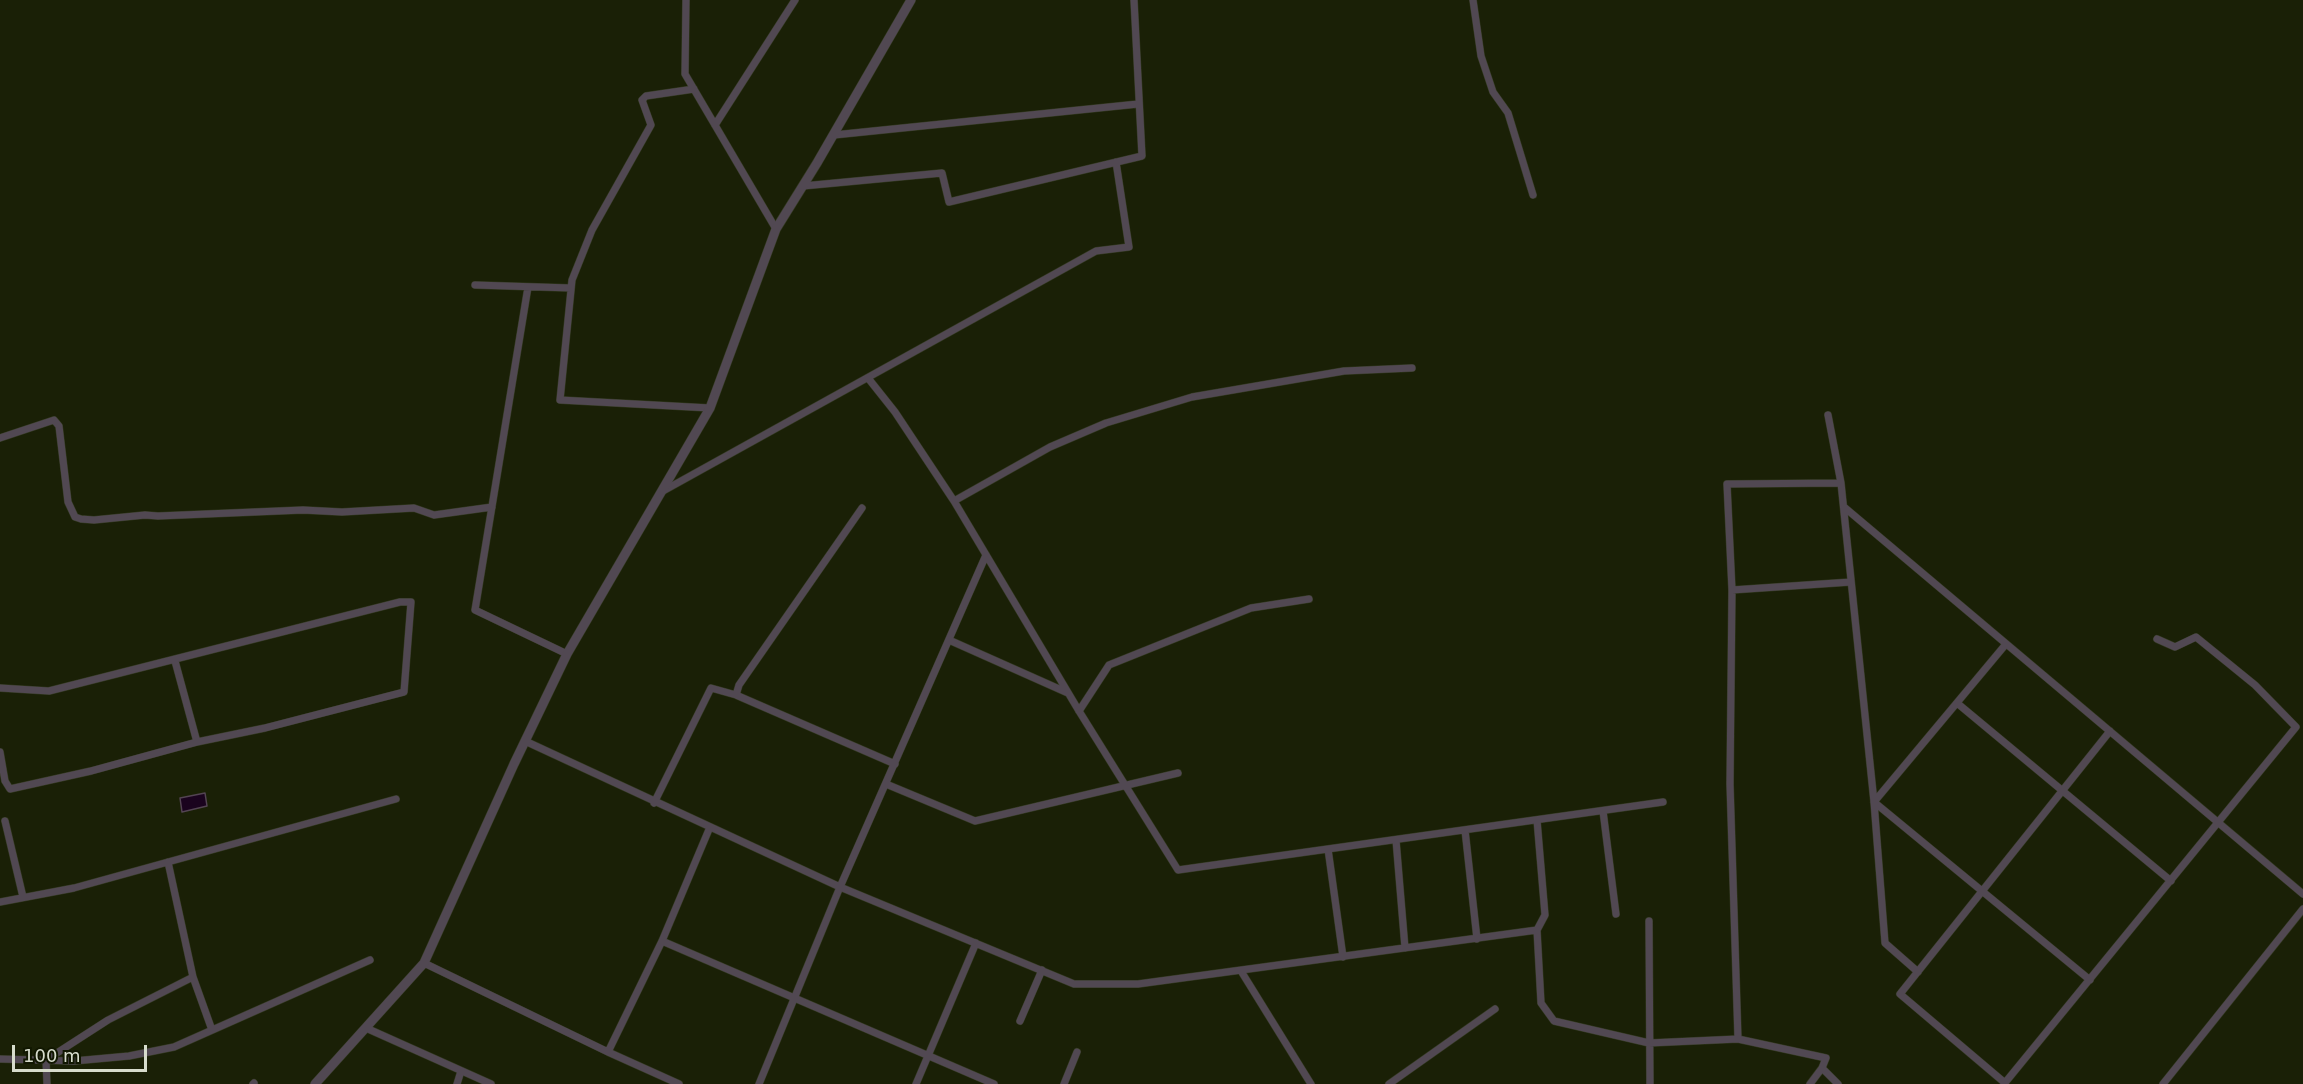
<!DOCTYPE html>
<style>
body{margin:0}
#map{position:relative;width:2303px;height:1084px;overflow:hidden;background:#1a2006;font-family:"DejaVu Sans",sans-serif}
canvas{display:block}
.scale{position:absolute;left:12px;top:1045px;width:135px;height:27px;box-sizing:border-box;border:3px solid #d7dccc;border-top:0;padding-left:8px;font-size:18px;line-height:21px;white-space:nowrap;color:#d7dccc;-webkit-text-stroke:4px #111701;paint-order:stroke}
</style>
<div id="map">
<canvas width="2303" height="1084"></canvas>
<div class="scale">100 m</div>
</div>
<script>
const c = document.querySelector('canvas').getContext('2d');
c.lineJoin = 'round';
function paint(path, color) { c.fillStyle = color; c.fill(path, 'evenodd'); }
const poly = rows => new Path2D(rows.map(r => 'M' + r).join(''));
function trace(path, color, width, dash) { c.strokeStyle = color; c.lineWidth = width; c.lineCap = dash ? 'butt' : 'round'; c.setLineDash(dash || []); c.stroke(path); }
const water = poly([
 [205,793,207,806,182,812,180,798,205,793]
]);
paint(water, '#1a031e');
trace(water, '#534452', 1.5);
const minor = poly([
 [686,0,685,74,776,229],
 [1473,0,1481,56,1493,92,1508,113,1533,195],
 [694,89,646,96,642,100,651,125,592,230,572,280,560,400,710,408],
 [715,125,795,0],
 [834,135,1138,104],
 [803,186,942,173,949,202,1142,156,1134,0],
 [475,285,571,288],
 [528,287,475,610,567,654],
 [868,378,895,412,954,501,1079,711,1178,870,1663,802],
 [1828,415,1841,483,1874,802,1885,943,1918,972],
 [0,438,54,420,59,426,68,502,75,517,81,519,94,520,145,515,158,516,303,510,342,512,414,508,434,515,492,507],
 [663,491,1096,251,1129,247,1116,162],
 [954,501,1050,447,1106,423,1192,397,1344,371,1412,368],
 [1844,507,2303,894],
 [1732,590,1727,484,1841,483],
 [949,640,1068,693],
 [2006,644,1874,802,2090,980],
 [0,688,49,691,400,602,411,602,404,692,265,728,197,742,175,661],
 [736,695,739,685,862,508],
 [1957,703,2171,881],
 [1079,711,1109,665,1251,608,1309,599],
 [525,741,840,887,1074,984,1138,984,1537,930,1545,915,1537,820],
 [0,752,5,781,10,789,91,771,197,742],
 [886,784,975,821,1178,773],
 [654,803,711,688,736,695,895,764],
 [1603,811,1616,914],
 [5,821,23,897],
 [1465,830,1477,939],
 [1396,840,1405,948],
 [1328,849,1343,957],
 [168,862,193,977],
 [0,902,74,888,396,799],
 [1649,921,1650,1084],
 [1537,930,1541,1003,1554,1021,1649,1043,1738,1039,1826,1058,1822,1068,1838,1084],
 [662,941,994,1084],
 [424,963,608,1052,679,1084],
 [1241,971,1311,1084],
 [1020,1021,1042,970],
 [366,1028,491,1084],
 [1738,1039,1730,784,1732,590,1851,582],
 [608,1052,662,941,710,827],
 [0,1059,74,1061,129,1056,174,1047,370,960],
 [2005,1083,1900,994,2110,731],
 [47,1084,46,1060,108,1020,193,977,212,1030],
 [253,1084,254,1083],
 [457,1084,461,1071],
 [759,1084,840,887,986,555],
 [916,1084,976,943],
 [1064,1084,1077,1052],
 [1389,1084,1495,1009],
 [1810,1084,1822,1068],
 [2004,1084,2296,727,2255,685,2196,637,2175,647,2157,639],
 [2163,1084,2303,909]
]);
const tertiary = poly([
 [315,1084,424,963,514,764,567,654,710,408,776,229,817,163,911,0]
]);
trace(minor, '#343a22', 8);
trace(tertiary, '#343a22', 10);
trace(minor, '#514852', 7);
trace(tertiary, '#514852', 9);
</script>
